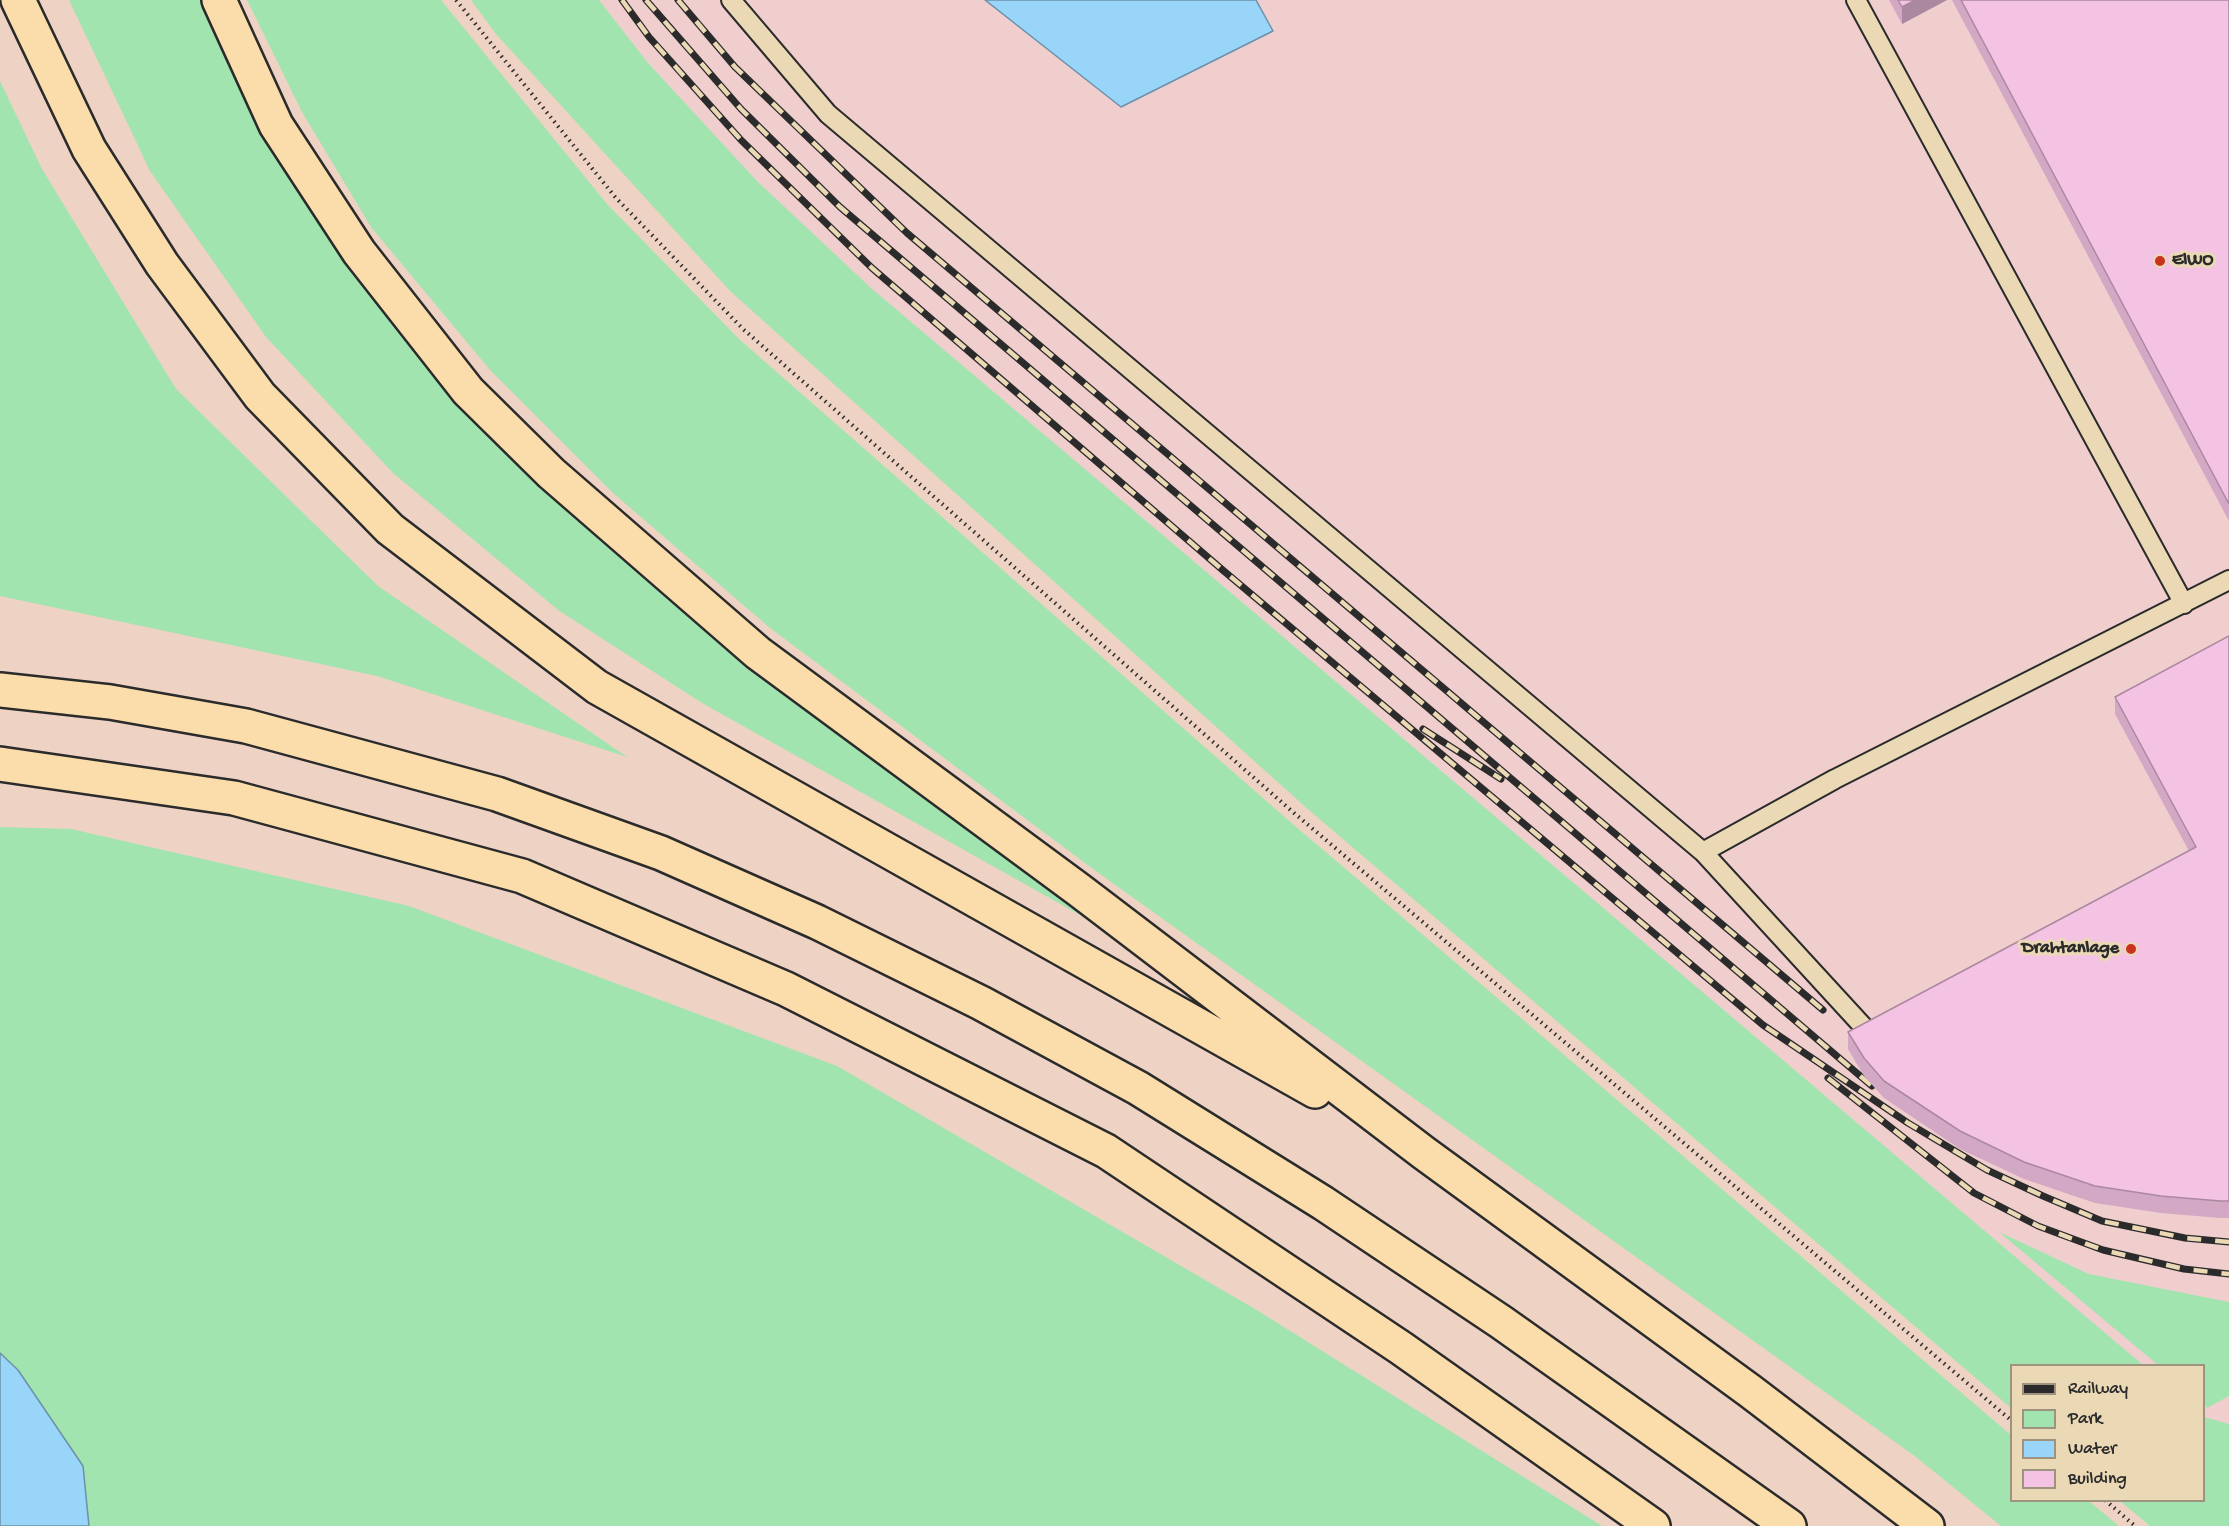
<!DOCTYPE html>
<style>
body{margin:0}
#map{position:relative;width:2229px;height:1526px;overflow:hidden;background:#eed2c4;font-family:"Gochi Hand",sans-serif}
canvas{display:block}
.legend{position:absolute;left:2010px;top:1364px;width:195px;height:138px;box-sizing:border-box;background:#ebd9b6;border:2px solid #9e937e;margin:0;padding:8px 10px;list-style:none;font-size:18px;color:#2b2b2b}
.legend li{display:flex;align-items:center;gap:12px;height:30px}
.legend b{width:30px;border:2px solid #9e937e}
</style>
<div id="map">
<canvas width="2229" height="1526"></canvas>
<ul class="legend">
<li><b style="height:8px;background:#2b2b2b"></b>Railway</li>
<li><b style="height:16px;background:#a1e4af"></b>Park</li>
<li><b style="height:16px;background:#98d5f9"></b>Water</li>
<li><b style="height:16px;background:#f4c3e4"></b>Building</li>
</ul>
</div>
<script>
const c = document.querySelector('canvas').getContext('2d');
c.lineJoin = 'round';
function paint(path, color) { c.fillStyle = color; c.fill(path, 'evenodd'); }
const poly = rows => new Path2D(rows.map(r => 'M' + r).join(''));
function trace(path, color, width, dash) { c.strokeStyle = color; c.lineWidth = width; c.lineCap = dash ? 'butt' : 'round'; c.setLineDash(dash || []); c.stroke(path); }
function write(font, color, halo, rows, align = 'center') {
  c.font = font + ' "Gochi Hand",sans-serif'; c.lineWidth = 6; c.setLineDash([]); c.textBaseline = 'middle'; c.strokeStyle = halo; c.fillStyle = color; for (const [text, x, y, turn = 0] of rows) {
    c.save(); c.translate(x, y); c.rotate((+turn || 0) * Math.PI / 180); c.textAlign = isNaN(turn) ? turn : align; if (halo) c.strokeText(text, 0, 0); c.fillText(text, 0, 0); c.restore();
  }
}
paint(poly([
 [599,0,2229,0,2229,1424,2204,1417,2204,1366,2143,1365,871,288,757,181,648,63]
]), '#f0cece');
paint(poly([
 [69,0,200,0,262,128,346,262,449,389,1096,924,702,703,558,610,393,473,266,337,150,171],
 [247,0,441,0,607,204,739,339,1288,820,2011,1435,2012,1500,2089,1501,2119,1526,2001,1526,1916,1457,1093,869,770,628,613,493,490,370,371,227,302,112],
 [471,0,599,0,648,63,757,181,871,288,2143,1365,2012,1366,2011,1408,1310,811,730,291,496,34],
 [0,81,42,169,176,389,378,586,627,757,377,676,0,596],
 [0,827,71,829,409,906,837,1066,1255,1309,1602,1526,89,1526,83,1466,18,1370,0,1353],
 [1999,1232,2089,1274,2229,1302,2229,1396,2207,1408,2204,1404,2204,1366,2158,1365],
 [2204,1417,2229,1424,2229,1526,2150,1526,2120,1501,2204,1500]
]), '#a1e4af');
const water = poly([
 [985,0,1256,0,1273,31,1121,107,985,0],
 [0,1353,18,1370,83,1466,89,1526,0,1526,0,1353]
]);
paint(water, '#98d5f9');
trace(water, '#6c91a7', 1.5);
const service = poly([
 [731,0,828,114,1703,852,1871,1035],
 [1856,0,2184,604],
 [1703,852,1835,779,2229,580]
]);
const motorway = poly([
 [18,0,89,149,162,264,260,396,390,529,597,687,1315,1091],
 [219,0,276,125,359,252,468,391,551,473,758,653,1079,890,1424,1153,1750,1391,1927,1526],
 [0,690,110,702,246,726,497,794,661,853,817,922,981,1003,1138,1088,1323,1203,1501,1322,1789,1526],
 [0,764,234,798,522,876,786,989,1106,1151,1401,1348,1653,1526]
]);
trace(service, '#2b2b2b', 22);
trace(motorway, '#2b2b2b', 38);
trace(poly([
 [456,0,616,198,743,329,1294,813,2012,1421],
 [2105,1500,2135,1526]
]), '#2b2b2b', 4, [1.5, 4.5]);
trace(service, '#ebd9b6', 18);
trace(motorway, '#faddab', 33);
const rail = poly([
 [622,0,649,37,741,140,872,268,1225,572,1763,1025,1908,1123,1987,1170,2043,1196,2102,1221,2185,1238,2229,1242],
 [646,0,741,109,840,207,1872,1086],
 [678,0,735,67,907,233,1823,1010],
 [1423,729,1501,779],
 [1828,1078,1974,1193,2038,1226,2103,1250,2184,1269,2229,1274]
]);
trace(rail, '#2b2b2b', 7);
trace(rail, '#ebd9b6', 4.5, [14]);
paint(poly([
 [1889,0,1947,0,1902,24],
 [1952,0,2229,0,2229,521],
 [2229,636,2229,1218,2220,1218,2161,1213,2095,1203,2024,1179,1960,1149,1884,1098,1864,1076,1848,1049,1848,1032,2189,851,2115,714,2115,697]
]), '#d2a8c4');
paint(poly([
 [1915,0,1947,0,1902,24,1902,7]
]), '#ab88a0');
const building = poly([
 [1898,0,1915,0,1902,7,1898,0],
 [1961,0,2229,0,2229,504,1961,0],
 [2229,636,2229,1201,2220,1201,2161,1196,2095,1186,2024,1162,1960,1131,1884,1081,1864,1058,1848,1032,2196,847,2115,697,2229,636]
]);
paint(building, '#f4c3e4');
trace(building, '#ab88a0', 1.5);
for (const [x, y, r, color] of [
 [2160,261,6,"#c8321e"],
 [2131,949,6,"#c8321e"]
]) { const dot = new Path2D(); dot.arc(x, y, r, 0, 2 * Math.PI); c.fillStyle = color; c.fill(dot); trace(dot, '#ebd9b6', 2); }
write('bold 18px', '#2b2b2b', '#ebd9b6', [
 ["ElWO",2172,261],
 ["Drahtanlage",2119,949,"right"]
], 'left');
</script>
